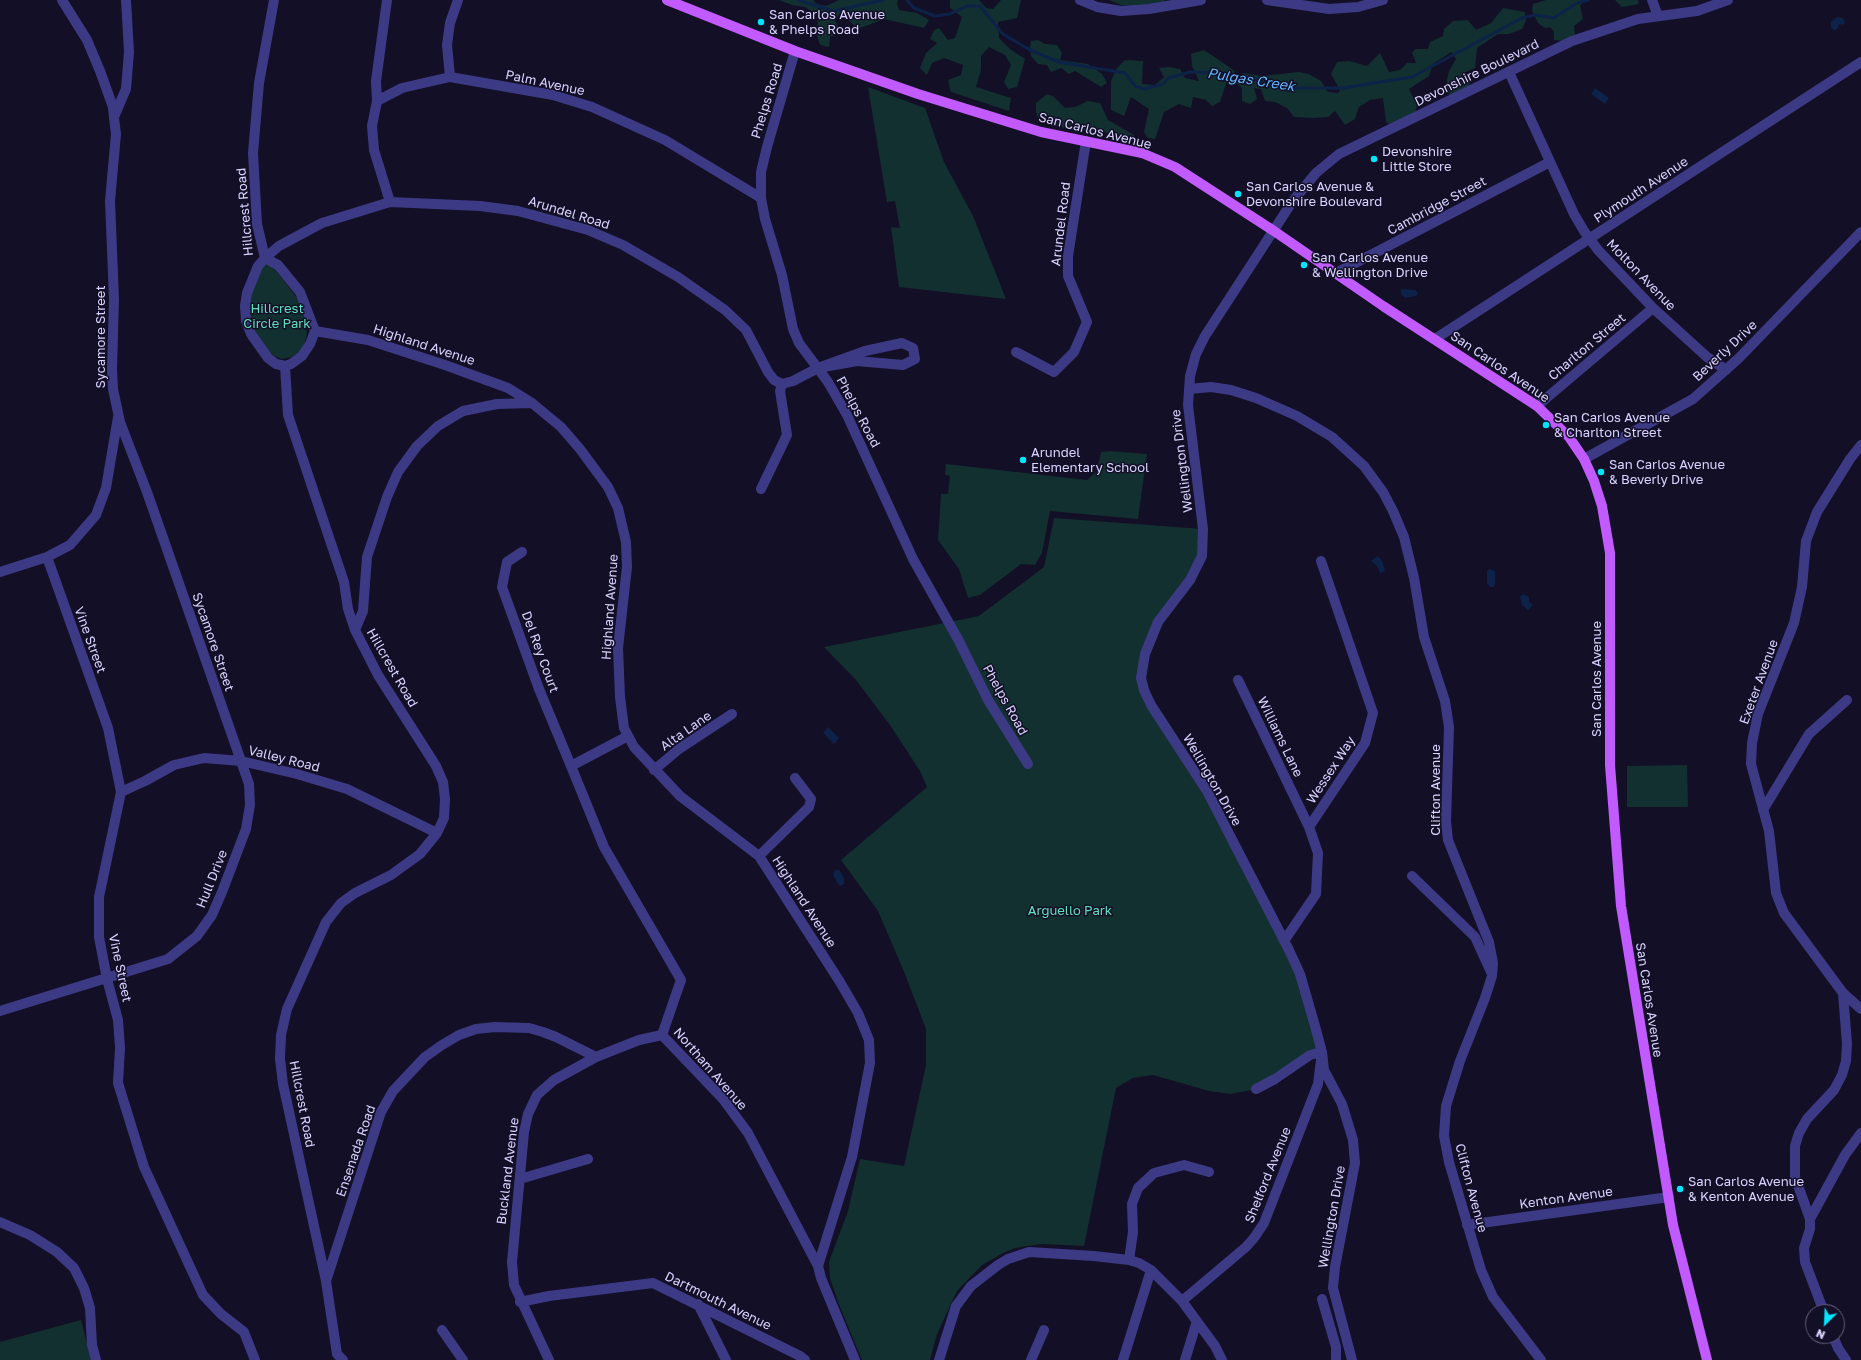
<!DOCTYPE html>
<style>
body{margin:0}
#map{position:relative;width:1861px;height:1360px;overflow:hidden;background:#130f26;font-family:"Golos Text",sans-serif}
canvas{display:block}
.north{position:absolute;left:1805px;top:1304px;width:40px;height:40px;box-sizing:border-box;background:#130f26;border:1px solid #625e7d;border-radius:50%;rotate:204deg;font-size:11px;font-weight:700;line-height:16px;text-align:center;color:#d9d4ff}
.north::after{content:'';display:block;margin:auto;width:14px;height:18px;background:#00e5ff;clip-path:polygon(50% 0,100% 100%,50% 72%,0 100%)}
</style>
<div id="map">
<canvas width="1861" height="1360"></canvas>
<div class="north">N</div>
</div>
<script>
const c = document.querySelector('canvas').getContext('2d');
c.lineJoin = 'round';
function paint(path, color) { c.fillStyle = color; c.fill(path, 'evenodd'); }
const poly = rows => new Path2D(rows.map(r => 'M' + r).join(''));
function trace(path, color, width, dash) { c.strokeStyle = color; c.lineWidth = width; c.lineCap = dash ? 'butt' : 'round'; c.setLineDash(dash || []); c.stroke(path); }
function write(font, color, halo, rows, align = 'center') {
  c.font = font + ' "Golos Text",sans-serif'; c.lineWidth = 3; c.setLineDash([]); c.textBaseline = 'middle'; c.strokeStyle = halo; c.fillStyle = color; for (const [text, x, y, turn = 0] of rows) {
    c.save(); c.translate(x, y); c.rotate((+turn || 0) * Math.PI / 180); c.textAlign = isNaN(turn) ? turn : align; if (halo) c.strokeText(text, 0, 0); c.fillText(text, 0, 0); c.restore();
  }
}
paint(poly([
 [779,0,813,0,817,4,826,6,839,0,898,0,897,3,899,10,917,13,929,20,924,28,884,19,858,29,846,18,845,7,835,20,839,29,838,33,830,37,829,47,820,45,817,36,818,16,805,7,792,5],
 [950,0,979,0,986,8,993,9,1001,0,1021,0,1017,18,998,22,999,38,1010,49,1025,59,1017,87,1008,89,1004,82,1011,65,1005,55,989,47,981,56,981,70,976,87,1011,98,1009,111,951,92,948,80,961,75,963,65,944,58,932,63,927,75,920,68,926,53,937,43,930,39,934,30,939,28,948,40,955,38,962,17,950,8],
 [1109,0,1165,0,1164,3,1151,7,1121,5],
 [1546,0,1584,0,1580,6,1583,19,1574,26,1575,35,1564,41,1554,40,1554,32,1550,27,1545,28,1538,23,1532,11,1533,4],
 [1615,0,1638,0,1639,4,1622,7],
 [1503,8,1525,12,1526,21,1522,29,1509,34,1498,34,1477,48,1475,68,1464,73,1470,83,1466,91,1452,97,1445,90,1449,71,1456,59,1451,52,1433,64,1429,76,1409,89,1417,105,1415,113,1397,129,1386,122,1383,98,1370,100,1359,107,1355,119,1345,125,1335,111,1328,117,1314,118,1294,117,1287,108,1275,102,1265,101,1261,89,1254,88,1257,99,1250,104,1242,101,1242,88,1233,81,1243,73,1262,76,1299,72,1309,74,1321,81,1328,92,1338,93,1340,90,1331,74,1337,62,1349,61,1367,66,1380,53,1389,72,1400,70,1407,63,1416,63,1412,53,1415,49,1428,49,1430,42,1443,36,1444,29,1453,21,1468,20,1476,30,1491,23],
 [1038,40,1045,44,1057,45,1062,53,1060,60,1088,64,1102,74,1107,83,1101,87,1075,71,1069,74,1061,68,1051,72,1047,65,1038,64,1031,56,1030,47,1031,41],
 [1204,50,1235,71,1227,81,1220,102,1212,106,1206,100,1193,97,1191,108,1179,104,1164,112,1155,139,1148,138,1144,132,1149,109,1131,97,1124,116,1111,110,1111,81,1117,68,1125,60,1143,61,1142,84,1155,85,1164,77,1159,68,1168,67,1180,69,1185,78,1199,81,1192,66,1191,54],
 [868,87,925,108,944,162,973,216,1006,299,899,287,891,227,900,228,895,201,887,202],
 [1047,94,1053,96,1065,108,1075,107,1088,101,1100,103,1108,120,1134,135,1132,138,1120,140,1105,132,1074,131,1039,120,1036,112,1036,103],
 [267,264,272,266,288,286,297,298,303,311,307,333,305,342,300,352,292,357,282,359,274,356,266,350,251,324,248,304,262,265],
 [1110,451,1147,454,1138,519,1050,511,1042,553,1035,565,1021,564,980,595,968,598,959,569,938,540,941,494,948,494,950,476,945,475,946,464,1087,480,1097,471,1101,452],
 [1054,518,1203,529,1202,556,1145,654,1144,690,1175,742,1284,941,1322,1052,1256,1089,1231,1094,1209,1091,1153,1075,1133,1078,1116,1088,1084,1246,1041,1244,1015,1248,1003,1253,982,1265,957,1291,937,1334,930,1360,862,1360,838,1302,830,1278,829,1262,848,1211,860,1159,904,1166,926,1065,926,1029,905,974,878,911,841,860,927,787,920,771,890,725,856,680,824,647,979,616,1044,567],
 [1687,765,1688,807,1627,807,1627,766],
 [81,1320,91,1360,0,1360,0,1342]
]), '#12302f');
paint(poly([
 [1837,17,1843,18,1845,23,1843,25,1840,24,1836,30,1834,30,1831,28,1831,22],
 [1595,88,1609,98,1605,104,1591,94],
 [1401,289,1416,290,1418,294,1416,296,1405,298,1401,294],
 [1378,556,1382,561,1385,571,1380,573,1377,566,1371,561],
 [1489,569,1495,571,1495,585,1493,587,1490,587,1487,583,1487,571],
 [1523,594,1529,597,1529,602,1533,605,1528,610,1522,605,1520,597],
 [828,727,839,738,834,744,823,733],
 [835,870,839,870,844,878,844,884,840,886,837,882,833,875]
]), '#0c2248');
trace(poly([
 [798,0,834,11,883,0],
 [907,0,914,8,935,16,950,14,967,6,980,6,1003,34,1030,50,1059,62,1125,73,1135,86,1144,89,1163,84,1169,78,1190,72,1230,74,1288,88,1343,88,1412,77,1522,18,1535,15,1554,18,1577,3,1588,0]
]), '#0c2248', 3);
trace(poly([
 [387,0,376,81,377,101,372,126,374,150,390,202],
 [1080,0,1097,7,1121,11,1149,9,1201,0],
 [1267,0,1329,9,1358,7,1383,0],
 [1652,0,1658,16],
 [795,51,767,147,761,172,761,198,765,219,782,275,793,329,799,343,828,382,847,415,913,559,959,641,988,700,1028,764],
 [1509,72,1574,214,1584,231,1598,250,1653,308,1707,357,1726,370],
 [450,77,447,45,450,23,458,0],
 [377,101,402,88,450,77,553,95,592,107,665,140,761,198],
 [114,117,126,89,129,52,126,0],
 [265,258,278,265,300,292,315,331,310,344,302,356,291,364,285,366,276,364,268,358,251,334,246,321,245,306,247,293,258,266,265,258,279,246,322,223,390,202,480,206,518,211,588,230,623,245,678,277,725,310,746,330,768,372,774,380,782,384,793,381,818,368,865,351,902,343,913,348,915,359,903,365,857,361,818,368],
 [265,258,257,224,253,153,259,83,274,0],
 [1336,273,1550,162],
 [315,331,368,340,445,365,508,388,532,403,561,427,580,449,608,487,618,508,626,542,627,567,618,648,620,697,624,728,634,747,680,796,759,856,840,982,858,1013,869,1040,870,1063,852,1157,818,1266],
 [1435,339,1861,62],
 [1016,352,1054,372,1074,352,1087,322,1068,276,1068,256,1086,141],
 [285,366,288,415,344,582,348,609,355,630,378,675,436,766,443,782,445,799,444,818,437,833,420,854,391,875,355,893,341,903,326,922,287,1009,281,1035,280,1059,283,1084,326,1281,337,1354,343,1360],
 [1189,389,1211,387,1231,390,1256,398,1297,416,1332,437,1364,466,1383,492,1393,511,1404,537,1414,578,1424,637,1445,701,1449,727,1446,821,1448,840,1489,942,1493,963,1492,976,1485,998,1460,1061,1446,1106,1444,1136,1449,1162,1481,1270,1493,1297,1541,1360],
 [1537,406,1653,308],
 [1861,445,1850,459,1817,512,1806,541,1802,587,1794,623,1758,714,1752,743,1751,764,1769,831,1776,893,1784,913,1843,993,1861,1009],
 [1584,459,1693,399,1739,358,1861,232],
 [761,489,787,435,780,391,782,384],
 [522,552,507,562,502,587,539,689,571,766],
 [47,557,108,728,121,792,99,897,99,937,107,979,118,1020,120,1048,118,1083,144,1167,203,1295,221,1314,244,1332,255,1360],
 [0,572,47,557,70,545,96,515,106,488,118,417],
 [355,630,363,611,367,557,387,497,398,472,417,446,438,426,463,411,497,404,532,403],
 [1238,680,1309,827],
 [628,736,571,766,604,847,681,980,662,1035,723,1099,748,1133,818,1266,821,1278,855,1360],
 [654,770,679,749,732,714],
 [121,792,145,781,174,765,204,758,241,761,297,774,347,789,437,833],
 [1763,810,1809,734,1847,700],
 [759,856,809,807,811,799,795,778],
 [1412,876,1475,937,1491,972],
 [1284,941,1316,894,1318,853,1309,827,1365,743,1373,713,1321,561],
 [0,1011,168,959,197,936,212,915,222,892,246,829,250,805,249,784,241,761,147,492,120,422,113,389,112,370,114,299,110,201,116,134,114,118,113,107,100,71,87,40,62,0],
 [520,1179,588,1159],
 [1810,1219,1795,1177,1795,1146,1799,1133,1807,1119,1834,1090,1842,1075,1846,1061,1847,1044,1843,993],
 [0,1222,30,1235,57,1252,74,1268,84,1288,90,1308,92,1345,96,1360],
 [1467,1225,1669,1197],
 [1129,1260,1133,1232,1132,1204,1138,1188,1154,1173,1184,1165,1209,1172],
 [326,1281,381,1112,393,1091,425,1057,442,1045,459,1035,476,1029,495,1027,529,1028,543,1032,556,1037,596,1057],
 [1322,1299,1336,1347,1336,1360],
 [1182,1301,1246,1247,1254,1238,1264,1223,1318,1084,1322,1052,1310,1055,1275,1079,1256,1089],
 [520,1302,549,1296,653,1283,800,1356,805,1360],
 [698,1304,726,1360],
 [1824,1312,1805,1262,1804,1248,1810,1229,1810,1219,1845,1155,1861,1133],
 [442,1330,463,1360],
 [1833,1336,1838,1348,1846,1360],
 [549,1360,514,1285,512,1262,524,1132,528,1114,537,1095,554,1080,596,1057,639,1040,662,1035],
 [939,1360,956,1306,971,1286,998,1265,1008,1259,1029,1252,1094,1256,1129,1260,1139,1263,1151,1270,1182,1301,1215,1346,1222,1360],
 [1031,1360,1044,1330],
 [1123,1360,1151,1270],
 [1185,1360,1197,1321],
 [1352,1360,1333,1288,1335,1267,1355,1163,1353,1140,1342,1104,1324,1070,1322,1052,1315,1026,1300,974,1288,948,1207,791,1151,705,1144,690,1141,678,1145,654,1158,622,1190,580,1202,556,1203,529,1188,405,1190,376,1196,354,1205,336,1292,202,1316,173,1339,154,1572,41,1638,19,1697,11,1728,0]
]), '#3d3a85', 10);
trace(poly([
 [667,0,795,51,918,94,1041,132,1142,153,1175,167,1274,231,1383,306,1537,406,1569,437,1584,459,1594,481,1602,506,1610,553,1610,765,1621,906,1673,1225,1707,1360]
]), '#c25bff', 10);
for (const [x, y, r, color] of [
 [761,22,4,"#00e5ff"],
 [1374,159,4,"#00e5ff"],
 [1238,194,4,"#00e5ff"],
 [1304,265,4,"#00e5ff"],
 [1546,425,4,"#00e5ff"],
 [1023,460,4,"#00e5ff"],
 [1601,472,4,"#00e5ff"],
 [1680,1189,4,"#00e5ff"]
]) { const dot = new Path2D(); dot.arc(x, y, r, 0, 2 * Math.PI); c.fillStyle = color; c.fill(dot); trace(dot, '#130f26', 1.5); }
write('13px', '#d9d4ff', '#130f26', [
 ["San Carlos Avenue",769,15],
 ["& Phelps Road",769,30],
 ["Devonshire",1382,152],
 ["Little Store",1382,167],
 ["San Carlos Avenue &",1246,187],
 ["Devonshire Boulevard",1246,202],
 ["San Carlos Avenue",1312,258],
 ["& Wellington Drive",1312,273],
 ["San Carlos Avenue",1554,418],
 ["& Charlton Street",1554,433],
 ["Arundel",1031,453],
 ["Elementary School",1031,468],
 ["San Carlos Avenue",1609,465],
 ["& Beverly Drive",1609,480],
 ["San Carlos Avenue",1688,1182],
 ["& Kenton Avenue",1688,1197]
], 'left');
write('13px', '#d9d4ff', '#130f26', [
 ["Devonshire Boulevard",1477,73,-26],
 ["Palm Avenue",545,83,12],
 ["Phelps Road",767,101,-73],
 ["San Carlos Avenue",1095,131,14],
 ["Plymouth Avenue",1641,190,-33],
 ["Cambridge Street",1437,206,-28],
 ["Hillcrest Road",245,212,-95],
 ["Arundel Road",569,213,17],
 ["Arundel Road",1061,224,-83],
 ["Molton Avenue",1641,275,46],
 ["Sycamore Street",101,337,-90],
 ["Highland Avenue",424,345,18],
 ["Charlton Street",1587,347,-40],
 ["Beverly Drive",1725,351,-43],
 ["San Carlos Avenue",1500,367,34],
 ["Phelps Road",858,412,62],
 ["Wellington Drive",1182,461,-97],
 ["Highland Avenue",610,607,-86],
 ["Vine Street",90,640,70],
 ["Sycamore Street",213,642,71],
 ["Del Rey Court",540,652,70],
 ["Hillcrest Road",392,668,60],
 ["San Carlos Avenue",1597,679,-90],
 ["Exeter Avenue",1759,682,-70],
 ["Phelps Road",1005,700,61],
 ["Alta Lane",686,731,-35],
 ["Williams Lane",1280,737,64],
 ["Valley Road",284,759,14],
 ["Wessex Way",1331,770,-57],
 ["Wellington Drive",1212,780,60],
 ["Clifton Avenue",1436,790,-90],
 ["Hull Drive",212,879,-68],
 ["Highland Avenue",804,902,57],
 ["Vine Street",120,968,78],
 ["San Carlos Avenue",1649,1000,81],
 ["Northam Avenue",710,1069,49],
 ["Hillcrest Road",302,1104,79],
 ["Ensenada Road",356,1151,-71],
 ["Buckland Avenue",508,1171,-83],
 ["Shelford Avenue",1268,1175,-68],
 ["Clifton Avenue",1471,1188,75],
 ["Kenton Avenue",1566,1198,-8],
 ["Wellington Drive",1332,1217,-80],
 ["Dartmouth Avenue",718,1301,26]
]);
write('13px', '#5fe0c0', '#130f26', [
 ["Hillcrest",277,309],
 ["Circle Park",277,324],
 ["Arguello Park",1070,911]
]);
write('italic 14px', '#62b6ff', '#130f26', [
 ["Pulgas Creek",1251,80,9]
]);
</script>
